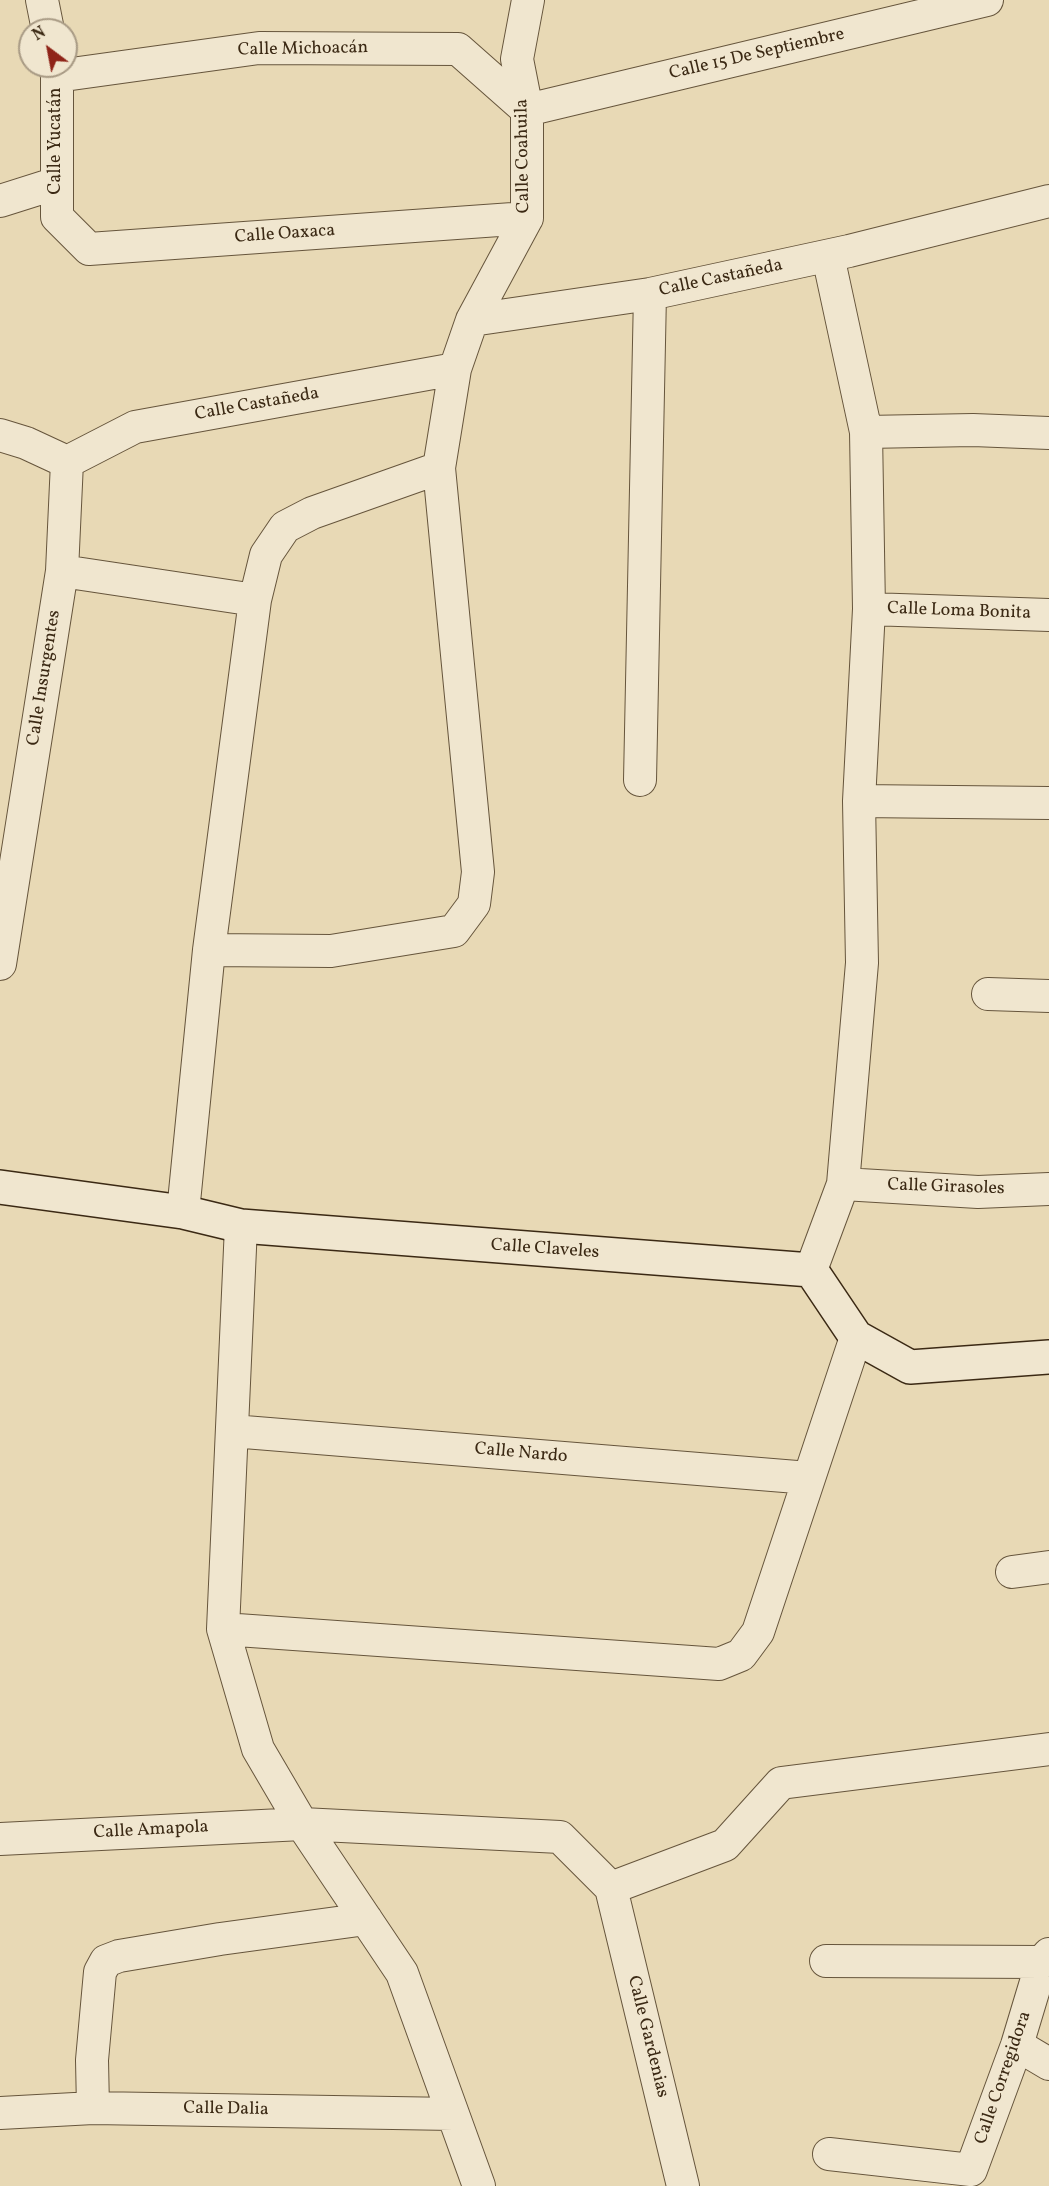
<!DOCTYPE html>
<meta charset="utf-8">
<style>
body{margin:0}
#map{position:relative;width:1049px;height:2186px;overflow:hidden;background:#e8d9b5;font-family:Vollkorn,serif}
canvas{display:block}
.north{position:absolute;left:18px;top:18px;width:60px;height:60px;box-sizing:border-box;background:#f0e6cf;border:2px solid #a89a84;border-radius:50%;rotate:328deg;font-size:16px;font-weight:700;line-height:24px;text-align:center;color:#3b2914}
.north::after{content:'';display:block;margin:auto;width:21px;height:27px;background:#8f2418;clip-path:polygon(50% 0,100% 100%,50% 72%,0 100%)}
</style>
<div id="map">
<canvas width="1049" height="2186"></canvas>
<div class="north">N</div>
</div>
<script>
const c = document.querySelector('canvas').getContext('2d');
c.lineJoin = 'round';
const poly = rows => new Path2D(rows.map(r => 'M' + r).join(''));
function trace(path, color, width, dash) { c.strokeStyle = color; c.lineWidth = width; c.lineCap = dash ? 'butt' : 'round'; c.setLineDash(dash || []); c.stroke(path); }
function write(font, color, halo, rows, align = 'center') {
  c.font = font + ' Vollkorn,serif'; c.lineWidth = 5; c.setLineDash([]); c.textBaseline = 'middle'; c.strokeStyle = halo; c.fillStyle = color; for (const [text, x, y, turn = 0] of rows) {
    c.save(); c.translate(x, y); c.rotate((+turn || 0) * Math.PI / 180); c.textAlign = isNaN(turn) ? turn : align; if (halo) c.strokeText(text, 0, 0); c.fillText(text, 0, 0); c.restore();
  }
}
const minor = poly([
 [42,0,48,30],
 [55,66,57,76,57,217,89,249,527,218],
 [57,76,259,48,458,49,527,110,987,0],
 [0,201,57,183],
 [472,320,650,294,849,251,1049,201],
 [866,432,973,430,1049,433],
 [0,435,26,443,67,462,62,571,0,964],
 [67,462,135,427,455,369],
 [62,571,255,600,209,950,183,1212],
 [255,600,266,555,285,527,312,513,439,468,455,369,472,320,527,218,527,110,517,59,528,0],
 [869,609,1049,615],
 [640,780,650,294],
 [859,801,1049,803],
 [209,950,331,951,454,931,474,904,478,872,439,468],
 [988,994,1049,996],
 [843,1184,978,1192,1049,1189],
 [241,1226,223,1629,258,1749,302,1824,402,1973,479,2186],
 [811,1270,843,1184,862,963,859,801,869,609,866,432,828,256],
 [232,1431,809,1478],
 [1012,1572,1049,1567],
 [223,1629,719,1664,741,1655,758,1632,856,1337],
 [0,1839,302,1824,560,1837,611,1888],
 [611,1888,725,1845,781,1783,1049,1749],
 [611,1888,683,2186],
 [826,1961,1042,1962],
 [1017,2045,1049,2064],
 [93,2108,92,2060,100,1972,106,1961,119,1956,220,1939,366,1919],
 [0,2113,93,2108,453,2114],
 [829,2154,971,2170],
 [971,2170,1017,2045,1042,1962,1049,1954]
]);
const secondary = poly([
 [0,1187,183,1212,241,1226,811,1270,856,1337,910,1367,1049,1357]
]);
trace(minor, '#66553c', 34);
trace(secondary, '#3b2914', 36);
trace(minor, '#f0e6cf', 32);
trace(secondary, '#f0e6cf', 33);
write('18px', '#3b2914', '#f0e6cf', [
 ["Calle Michoacán",303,50,-1],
 ["Calle 15 De Septiembre",757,55,-13],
 ["Calle Yucatán",57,141,-90],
 ["Calle Coahuila",524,156,-91],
 ["Calle Oaxaca",285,235,-4],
 ["Calle Castañeda",721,279,-12],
 ["Calle Castañeda",257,405,-10],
 ["Calle Loma Bonita",959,612,2],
 ["Calle Insurgentes",45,678,-81],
 ["Calle Girasoles",946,1188,2],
 ["Calle Claveles",545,1250,4],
 ["Calle Nardo",521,1454,5],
 ["Calle Amapola",151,1831,-3],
 ["Calle Gardenias",647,2037,76],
 ["Calle Corregidora",1004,2078,-71],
 ["Calle Dalia",226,2110,1]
]);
</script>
